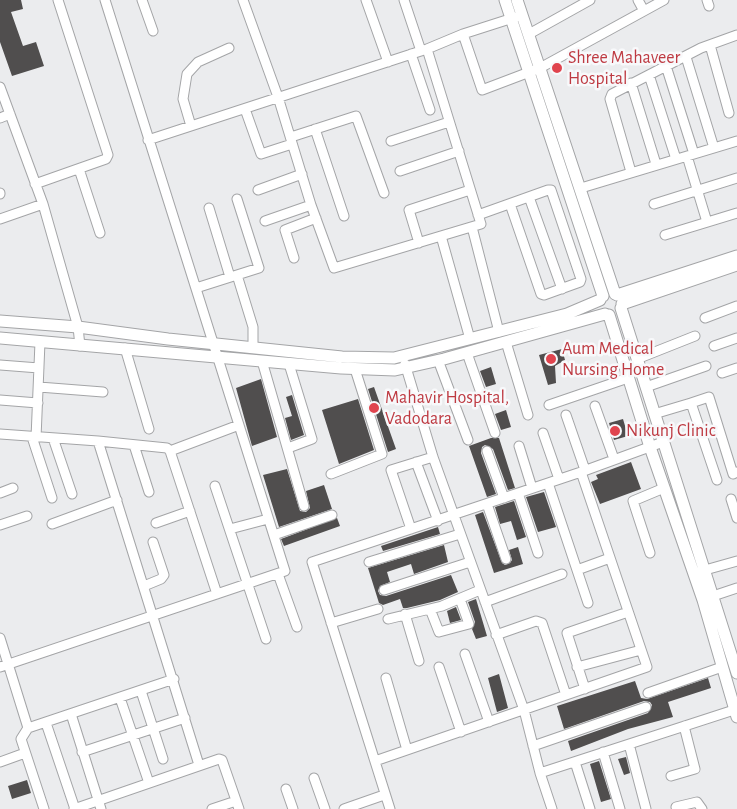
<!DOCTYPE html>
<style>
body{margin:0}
canvas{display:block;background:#ebecee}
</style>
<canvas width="737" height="809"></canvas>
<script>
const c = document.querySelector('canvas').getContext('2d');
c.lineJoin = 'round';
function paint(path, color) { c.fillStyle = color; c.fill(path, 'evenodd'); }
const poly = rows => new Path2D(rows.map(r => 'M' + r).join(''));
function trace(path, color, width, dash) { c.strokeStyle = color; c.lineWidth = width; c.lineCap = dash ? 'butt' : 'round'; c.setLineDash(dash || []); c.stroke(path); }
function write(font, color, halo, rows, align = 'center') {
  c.font = font + ' "Alegreya Sans",sans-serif'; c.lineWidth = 5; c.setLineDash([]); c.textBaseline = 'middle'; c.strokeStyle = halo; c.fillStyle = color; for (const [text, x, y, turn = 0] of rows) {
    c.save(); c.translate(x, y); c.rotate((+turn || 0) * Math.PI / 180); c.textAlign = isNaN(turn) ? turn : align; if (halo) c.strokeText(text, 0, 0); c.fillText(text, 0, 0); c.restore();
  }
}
paint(poly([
 [0,0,21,0,23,9,11,12,23,46,36,42,44,66,12,76,0,42],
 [562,349,565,360,555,366,556,383,548,385,539,355],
 [491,367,496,384,486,387,480,371],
 [261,379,277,437,252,446,236,388],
 [374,387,396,449,388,452,368,389],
 [292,395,304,435,291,440,285,418,292,416,286,397],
 [358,399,374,450,339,464,322,410],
 [506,410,511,427,501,430,495,414],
 [623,419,628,436,614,440,609,423],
 [491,438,499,438,515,488,508,490,493,449,485,445,482,447,481,453,496,494,487,497,469,446],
 [631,462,641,489,600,504,591,482,598,479,596,475],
 [287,469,300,511,306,512,310,508,306,491,324,485,332,509,279,527,263,475],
 [544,492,556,527,538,532,526,497],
 [514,501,526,537,517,540,511,521,500,524,495,507],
 [483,512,502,563,505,565,510,563,512,560,509,550,518,547,523,564,494,573,475,515],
 [337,518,340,526,284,546,281,539],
 [438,527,440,534,383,551,381,546],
 [444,545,448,562,414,574,411,564,387,572,390,582,380,586,378,591,380,595,386,596,451,575,458,592,440,600,407,608,403,608,400,599,383,605,379,603,368,568],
 [476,599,487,636,476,639,472,629,475,622,468,602],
 [456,607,461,620,450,623,447,611],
 [499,674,508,708,497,712,488,678],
 [708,678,711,688,668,702,673,717,628,729,571,751,568,741,648,713,652,705,650,702,644,701,564,729,557,706,635,681,641,698,647,699],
 [626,757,630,773,624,775,618,759],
 [599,761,611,799,601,802,590,764],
 [27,780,31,793,12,799,8,786]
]), '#504e4e');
const street = poly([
 [142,0,153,31],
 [243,0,278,97,311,205,334,268,481,224,427,49],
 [366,0,388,62],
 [404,0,421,51],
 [638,0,644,11],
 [707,0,709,6],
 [463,34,482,90,540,68,664,0],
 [529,34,590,0],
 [710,45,729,113],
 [411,54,430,110],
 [686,57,714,148],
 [666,66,694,154],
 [649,75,676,159],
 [631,83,656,164],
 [0,87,43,204,78,327,80,346],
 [245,109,261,154,292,144],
 [0,118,10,114],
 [191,126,183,99,187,74,198,62,229,48],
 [315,129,344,216],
 [291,137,356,116,384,193],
 [148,140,427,49,463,34,516,17],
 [391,141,449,122],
 [687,156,707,222],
 [79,169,100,233],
 [400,171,459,151],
 [631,172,610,99,612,94,701,48,737,35],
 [35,184,106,159,108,155,58,0],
 [581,188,737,141],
 [258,190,302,174],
 [0,193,0,194],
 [529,197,562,289],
 [654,204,737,178],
 [209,208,230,277],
 [478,215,548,190,551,190,581,279,580,282,544,295,541,294,510,204],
 [0,219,43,204],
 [265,221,311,205],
 [472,227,499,332],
 [665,235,737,213],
 [441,236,470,339],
 [419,243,409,210,470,190],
 [294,258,285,230,316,218],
 [237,275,253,327,253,348],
 [196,288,259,268,237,199],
 [705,318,737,306],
 [506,342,528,415],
 [714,346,737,338],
 [125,348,149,429],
 [467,353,495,433],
 [637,359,695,336],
 [438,360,468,440],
 [262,361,304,506],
 [405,364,433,457,524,710,540,773,552,809],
 [0,365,39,368],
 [722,373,737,368],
 [39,387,103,392],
 [646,387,706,366],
 [0,400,38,403],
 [691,403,709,397,733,474,737,472],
 [549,405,628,378],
 [595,406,614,459],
 [654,414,691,403,717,480],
 [566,415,585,470],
 [543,433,559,479],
 [0,434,98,441,167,448,170,451,217,594],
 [32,437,52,498],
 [36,438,40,342],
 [53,438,72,494],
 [98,441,199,765],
 [134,445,149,492],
 [519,446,532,488],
 [288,448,312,439,289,364],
 [170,451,239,425],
 [487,451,504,498],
 [416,462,438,521],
 [331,474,382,454,355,369],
 [548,483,588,603],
 [215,486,266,639],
 [0,493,13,488],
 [518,493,538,553],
 [731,499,737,518],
 [487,504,506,559],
 [156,523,190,511],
 [52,524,117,500],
 [0,525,27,516],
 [230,529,268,519],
 [411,529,391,470,433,457],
 [274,535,332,515],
 [650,553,633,501,664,488],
 [369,562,460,534],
 [577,570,610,558],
 [698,572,737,561],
 [278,574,297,627],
 [144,586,161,579,164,575,153,542],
 [384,590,470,562],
 [713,596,737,588],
 [485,602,562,574],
 [430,609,439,632,469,624,460,599],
 [405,614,419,661],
 [388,619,442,606,480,590],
 [331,623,378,609],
 [496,635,536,621,542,623,566,695],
 [0,638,28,728,174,679],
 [465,654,489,722],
 [0,667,285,571,105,0],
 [439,667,461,732],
 [577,667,641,650],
 [386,678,407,750],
 [585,689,567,633,628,612],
 [141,691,163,759],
 [648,693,722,667],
 [120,698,149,783],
 [71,714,101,809],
 [46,723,75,809],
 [28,728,21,739,44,809],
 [629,744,646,809],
 [533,746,646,707],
 [82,752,185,718],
 [603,752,620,809],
 [375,761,647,667,581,472],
 [0,762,25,753],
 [575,762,590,809],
 [540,773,737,709],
 [671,776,695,769,684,726],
 [314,778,325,809],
 [286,789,293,809],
 [676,807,697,802,702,809],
 [74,809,219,759,222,760,239,809],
 [212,809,236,801],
 [344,809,384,795],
 [390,809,312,562,581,472,663,442]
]);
const secondary = poly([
 [505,0,603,296],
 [517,0,615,294],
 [617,295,737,256],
 [622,304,737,265],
 [621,308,737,673],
 [609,315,650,447,703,600,737,717],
 [0,321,78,327,168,339,342,357,394,358,567,314,600,300],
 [0,338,341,368,395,370,444,359,605,314]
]);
trace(street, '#a4a5a7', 11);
trace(secondary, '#a4a5a7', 13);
trace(street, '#fff', 9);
trace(secondary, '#fff', 11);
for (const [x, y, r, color] of [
 [557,68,6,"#e0444e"],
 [551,359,6,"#e0444e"],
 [374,408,6,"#e0444e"],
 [615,431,6,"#e0444e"]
]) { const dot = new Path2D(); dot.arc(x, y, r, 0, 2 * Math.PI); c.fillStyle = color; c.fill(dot); trace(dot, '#f8f9fb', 2); }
write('18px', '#be3a42', '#f8f9fb', [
 ["Shree Mahaveer",568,58],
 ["Hospital",568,79],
 ["Aum Medical",562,349],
 ["Nursing Home",562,370],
 ["Mahavir Hospital,",385,398],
 ["Vadodara",385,419],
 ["Nikunj Clinic",626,431]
], 'left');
</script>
